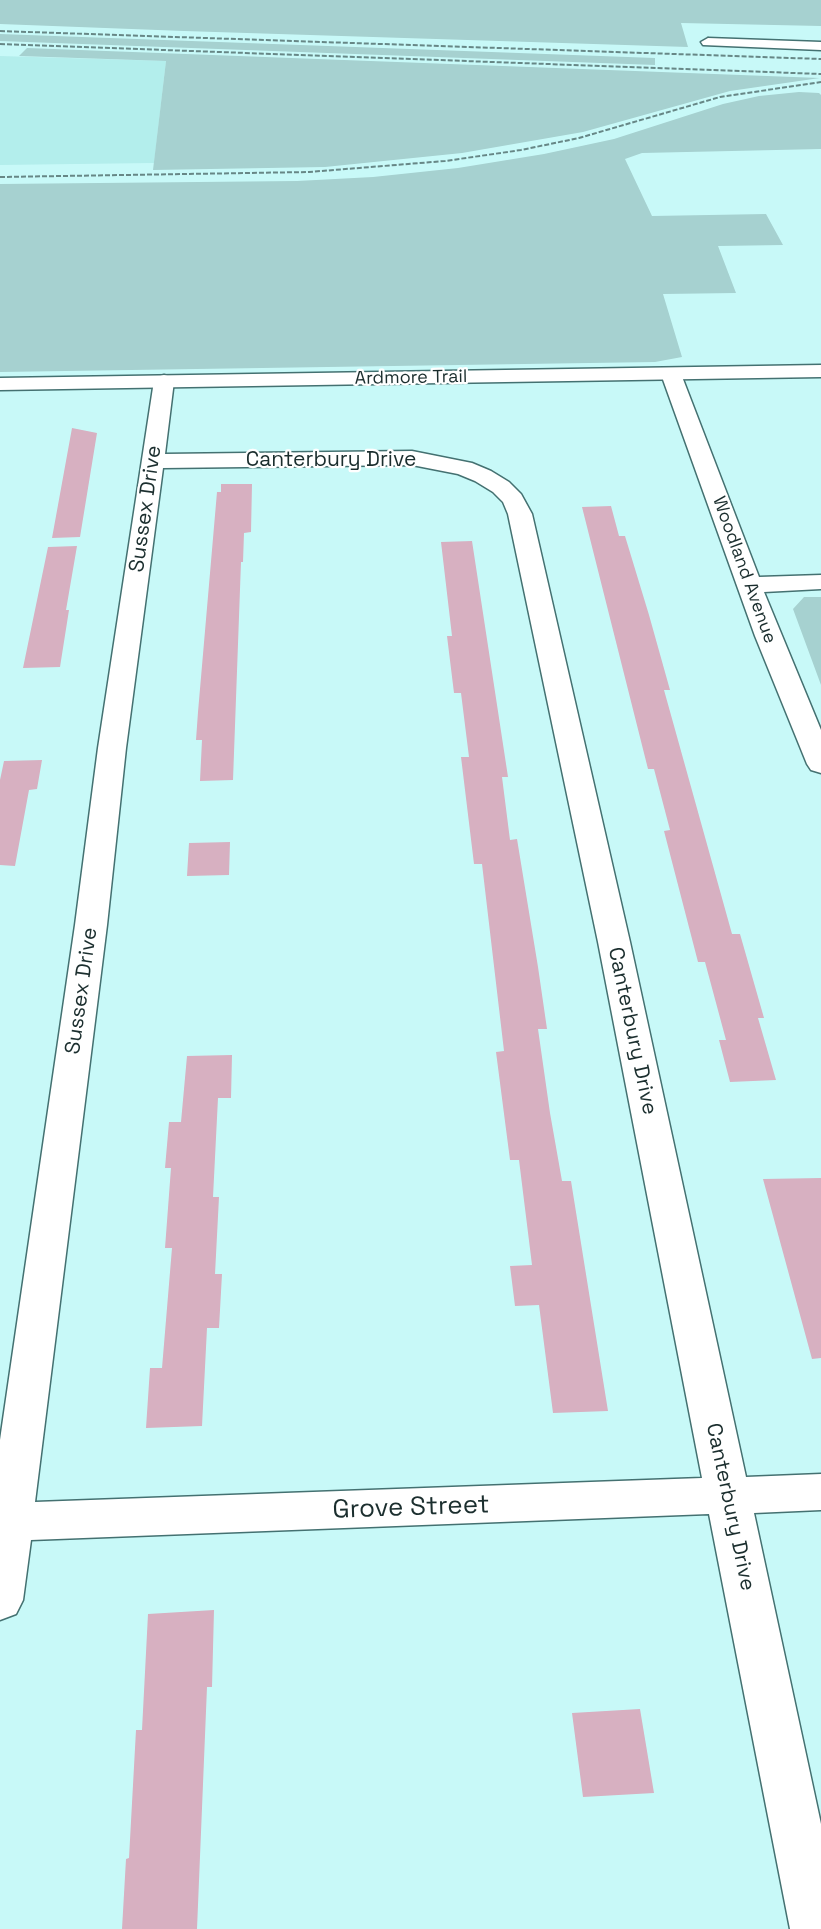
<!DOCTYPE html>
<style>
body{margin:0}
canvas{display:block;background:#c8f9f8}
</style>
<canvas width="821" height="1929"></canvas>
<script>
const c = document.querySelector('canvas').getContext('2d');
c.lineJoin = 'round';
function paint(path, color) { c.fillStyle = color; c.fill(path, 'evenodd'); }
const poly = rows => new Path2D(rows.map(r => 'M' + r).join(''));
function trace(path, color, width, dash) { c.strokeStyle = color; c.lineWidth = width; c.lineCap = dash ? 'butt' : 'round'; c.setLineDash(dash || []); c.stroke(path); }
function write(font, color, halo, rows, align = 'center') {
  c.font = font + ' "Space Grotesk",sans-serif'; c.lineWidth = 4.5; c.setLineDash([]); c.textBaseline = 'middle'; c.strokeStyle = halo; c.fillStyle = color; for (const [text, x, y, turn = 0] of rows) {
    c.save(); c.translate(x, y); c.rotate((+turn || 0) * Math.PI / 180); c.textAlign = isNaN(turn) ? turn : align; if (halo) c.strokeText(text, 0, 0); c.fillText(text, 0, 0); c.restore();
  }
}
paint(poly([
 [0,56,166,61,154,163,0,165]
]), '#b3eeec');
paint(poly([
 [0,0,821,0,821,26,681,23,688,47,184,31,0,24],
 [0,34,328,46,655,58,655,65,0,41],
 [27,48,820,78,730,91,583,132,462,153,325,167,153,170,166,61,19,56],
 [799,92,819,93,821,95,821,149,642,153,625,159,652,216,766,214,783,245,718,246,736,293,663,294,682,357,655,362,0,372,0,184,297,181,373,177,458,168,544,154,614,139,723,104,759,96],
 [804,597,821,597,821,685,793,609]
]), '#a6d1d0');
paint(poly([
 [72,428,97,433,80,537,52,538],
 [221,484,252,484,251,532,244,533,243,562,241,562,233,780,200,781,202,740,196,740,198,712,217,492,221,492],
 [611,506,619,536,625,536,649,615,670,690,664,690,732,934,740,934,764,1018,758,1018,776,1080,730,1082,719,1040,726,1040,705,962,698,962,664,831,670,830,654,769,648,769,582,507],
 [472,541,508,777,502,777,510,840,517,839,538,967,547,1029,538,1029,550,1113,562,1181,571,1181,608,1411,553,1413,539,1305,515,1306,510,1266,532,1265,519,1160,510,1160,496,1052,504,1051,482,864,474,864,461,757,469,757,461,693,454,693,447,636,452,636,441,542],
 [77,546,66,610,69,610,60,667,23,668,48,547],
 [42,760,37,789,29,790,15,866,0,865,0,780,4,761],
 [230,842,229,875,187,876,189,843],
 [232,1055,231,1098,218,1098,213,1197,219,1197,215,1274,222,1274,219,1328,207,1328,202,1426,146,1428,150,1368,162,1368,172,1248,165,1248,171,1168,165,1168,169,1122,181,1122,187,1056],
 [821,1178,821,1358,812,1359,763,1179],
 [214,1610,212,1687,207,1687,197,1929,122,1929,126,1859,129,1858,136,1730,142,1730,148,1614],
 [640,1709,654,1793,583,1797,572,1713]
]), '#d7b0c1');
const street = poly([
 [708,38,821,42,821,50,703,45,701,42,708,38],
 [671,368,678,370,681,374,759,577,821,575,821,589,764,592,821,730,821,773,811,770,807,764,755,636,661,374,664,370,671,368],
 [164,375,171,377,174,381,165,454,412,451,472,463,491,471,509,482,521,494,532,514,630,942,746,1477,821,1474,821,1510,754,1513,821,1824,821,1929,790,1929,709,1514,31,1540,23,1600,16,1614,0,1620,0,1440,75,925,98,748,154,381,157,377,164,375],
 [412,465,458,474,475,481,493,492,503,502,508,514,598,942,702,1478,35,1502,107,925,126,748,163,468,412,465]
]);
const secondary = poly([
 [821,365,821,377,0,390,0,378,821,365]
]);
trace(street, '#447171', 3);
trace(secondary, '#447171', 3);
paint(street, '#fff');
paint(secondary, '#fff');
trace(poly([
 [0,31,821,59],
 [0,44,821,74],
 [0,177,309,172,445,161,521,150,579,138,720,97,821,82]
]), '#678786', 2, [5, 2]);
write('18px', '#1b2e2e', '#fff', [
 ["Ardmore Trail",411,378,-1],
 ["Woodland Avenue",744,570,70]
]);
write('21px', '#1b2e2e', '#fff', [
 ["Canterbury Drive",331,460],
 ["Sussex Drive",146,509,-82],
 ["Sussex Drive",82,991,-82],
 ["Canterbury Drive",632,1031,78],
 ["Canterbury Drive",730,1507,78]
]);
write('26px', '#1b2e2e', '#fff', [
 ["Grove Street",411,1508,-2]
]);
</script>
